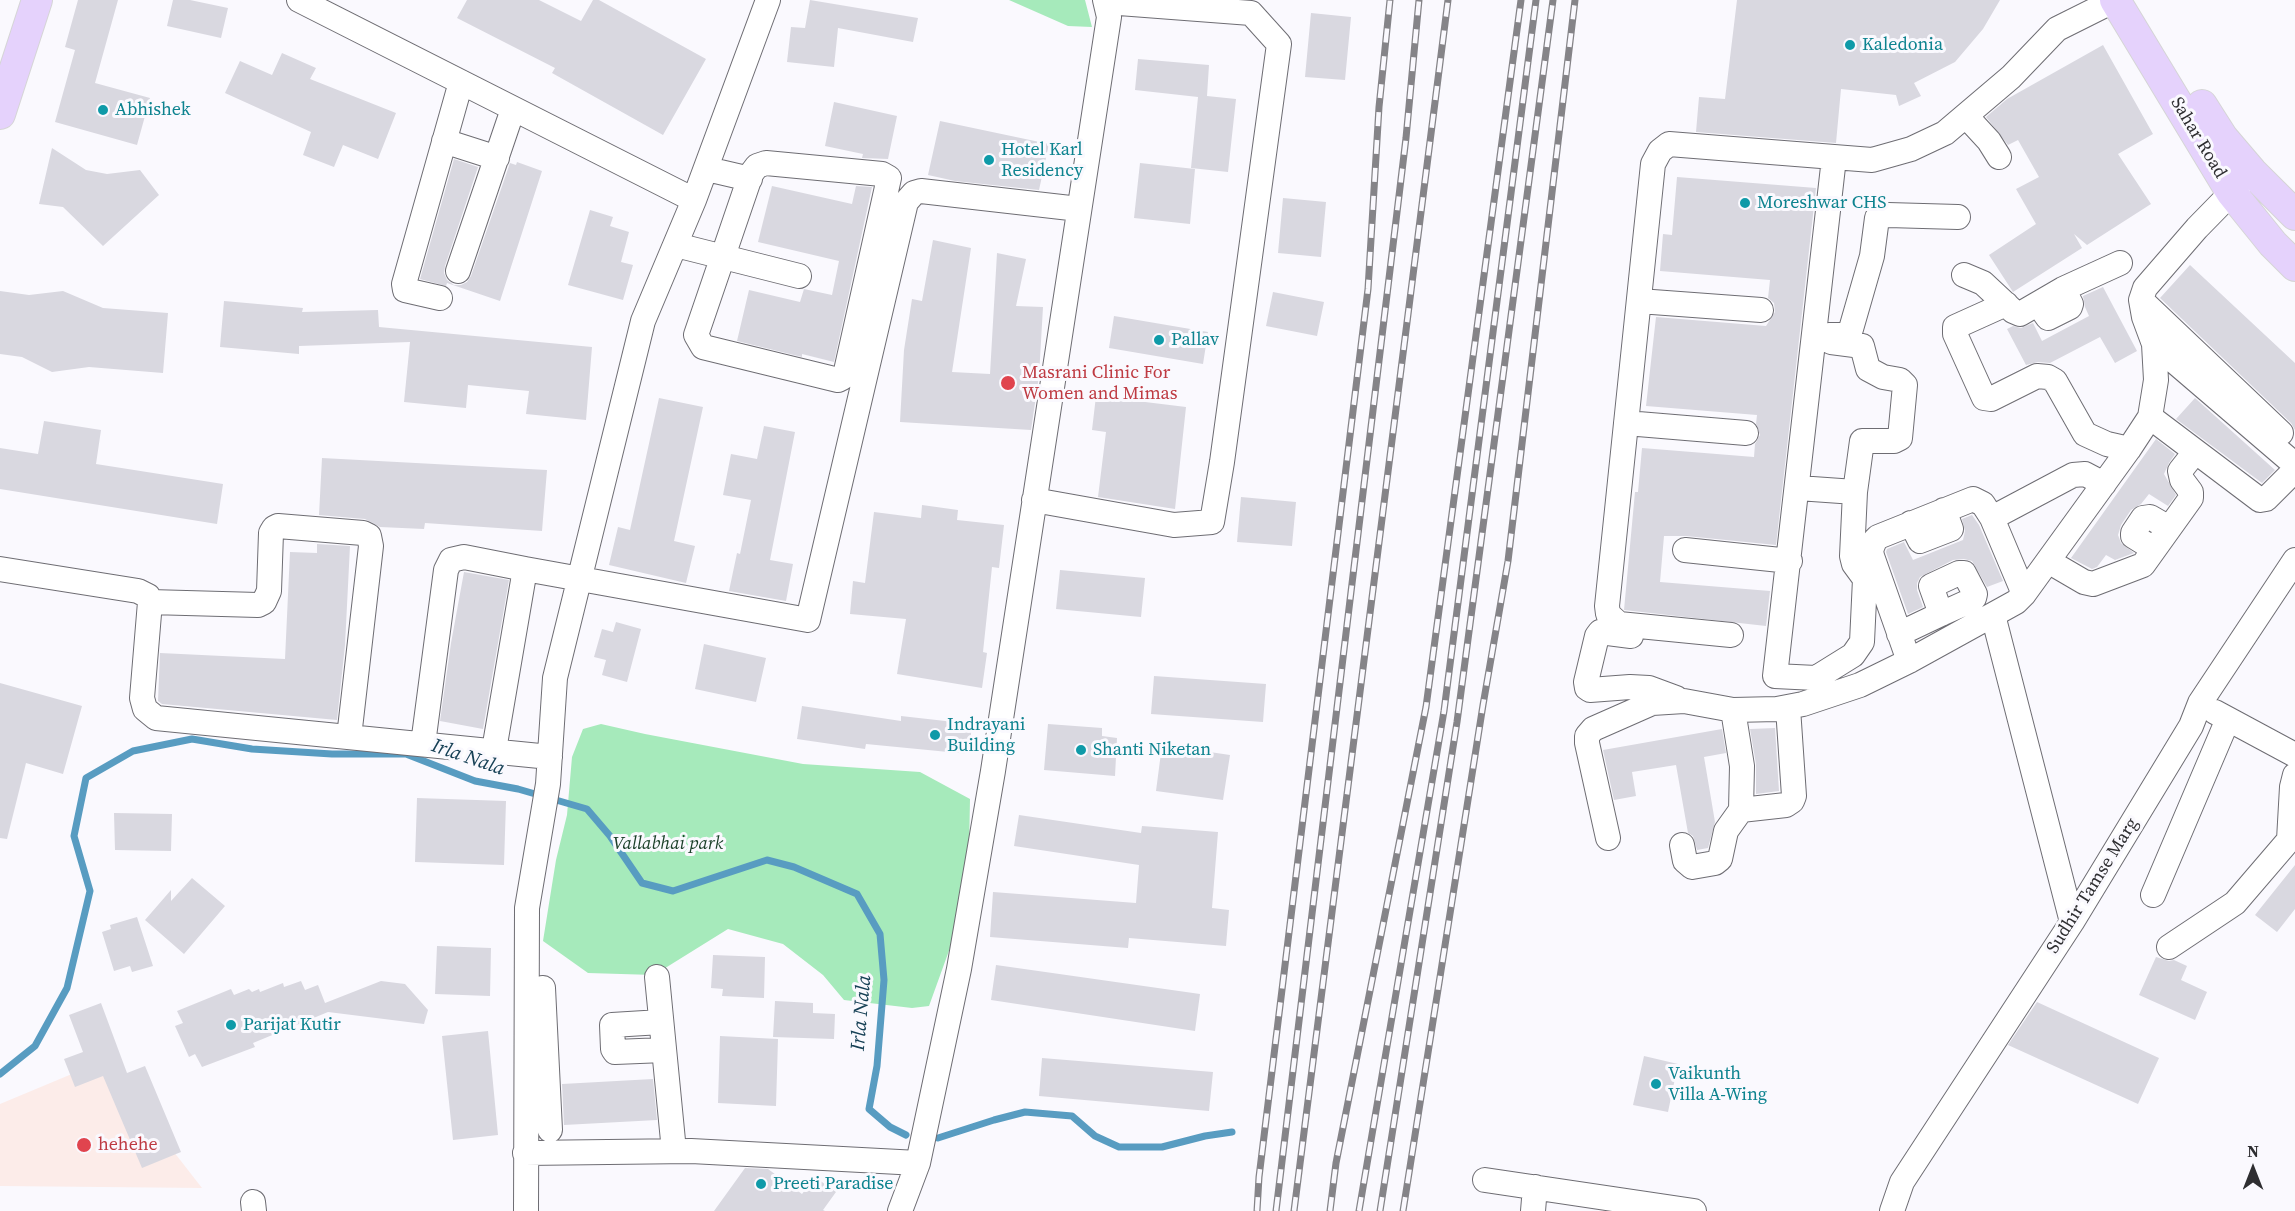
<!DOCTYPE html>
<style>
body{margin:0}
#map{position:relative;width:2295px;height:1211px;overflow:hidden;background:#faf9fe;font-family:"Source Serif 4",serif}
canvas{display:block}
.north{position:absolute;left:2223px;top:1139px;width:60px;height:60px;-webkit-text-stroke:4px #faf9fe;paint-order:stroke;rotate:0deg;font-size:16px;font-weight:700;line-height:24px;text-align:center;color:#2e2e31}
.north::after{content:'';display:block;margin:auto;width:21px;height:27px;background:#2e2e31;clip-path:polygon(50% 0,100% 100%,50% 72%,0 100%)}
</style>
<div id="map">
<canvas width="2295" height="1211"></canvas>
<div class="north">N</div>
</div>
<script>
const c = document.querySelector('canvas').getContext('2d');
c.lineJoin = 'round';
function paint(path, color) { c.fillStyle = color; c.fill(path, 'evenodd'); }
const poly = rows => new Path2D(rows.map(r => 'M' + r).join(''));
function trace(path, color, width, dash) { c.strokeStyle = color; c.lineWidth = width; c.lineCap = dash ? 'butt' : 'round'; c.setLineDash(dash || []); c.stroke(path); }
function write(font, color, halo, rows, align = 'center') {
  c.font = font + ' "Source Serif 4",serif'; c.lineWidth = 6; c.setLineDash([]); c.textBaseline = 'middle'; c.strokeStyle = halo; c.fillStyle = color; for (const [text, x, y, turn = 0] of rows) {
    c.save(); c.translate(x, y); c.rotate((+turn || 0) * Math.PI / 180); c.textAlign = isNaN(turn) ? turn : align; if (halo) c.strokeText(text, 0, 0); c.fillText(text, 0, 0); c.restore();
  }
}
paint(poly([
 [103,1061,202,1188,0,1186,0,1104]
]), '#fcece9');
paint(poly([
 [1009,0,1085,0,1092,27,1068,26],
 [601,724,645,734,803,764,920,772,970,799,969,851,955,934,929,1006,912,1008,844,1000,823,975,783,944,728,929,654,975,588,973,543,941,556,860,567,815,572,757,583,729]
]), '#a6eabb');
trace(poly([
 [0,1074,35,1046,67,988,90,891,74,836,86,778,133,751,192,739,252,749,332,754,406,754,475,781,518,789,587,809,610,836,642,883,673,891,767,860,794,867,857,894,880,934,884,980,877,1066,869,1109,890,1127,906,1135],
 [938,1138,994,1120,1025,1112,1072,1116,1095,1136,1119,1147,1162,1147,1205,1136,1232,1132]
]), '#589cc1', 7);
paint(poly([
 [78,0,118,0,95,83,150,98,137,145,55,122,75,50,65,47],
 [173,0,190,0,228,8,221,38,167,26],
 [467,0,539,0,581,21,593,0,599,0,706,59,663,135,552,73,555,68,457,18],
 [810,0,918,18,913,42,838,28,834,67,787,62,791,27,805,28],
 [1737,0,2000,0,1983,29,1955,62,1914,83,1921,96,1899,106,1896,95,1841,89,1836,143,1696,132,1699,97,1725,99],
 [1311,13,1351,17,1345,80,1305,77],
 [2103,45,2153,134,2118,154,2151,204,2087,245,2074,234,2082,248,2013,292,1989,255,2036,224,2016,189,2039,177,2018,140,2008,145,1986,117,2007,99],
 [282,53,316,68,310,79,396,113,378,159,343,145,334,167,303,155,311,132,225,93,240,61,272,75],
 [1138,59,1209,65,1207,96,1236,99,1228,172,1191,168,1198,97,1135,90],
 [834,102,897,116,888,159,862,158,863,154,825,146],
 [940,121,1049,144,1039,190,955,181,928,175],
 [52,148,86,170,107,174,140,170,159,195,103,246,63,207,39,204],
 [454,159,478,167,445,266,444,273,447,280,454,285,461,285,467,282,471,276,510,163,516,165,517,162,542,171,500,301,447,283,446,286,420,279],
 [1140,163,1195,169,1190,224,1134,218],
 [1677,177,1816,188,1776,545,1686,536,1664,536,1660,582,1770,591,1766,626,1624,610,1635,492,1638,492,1642,448,1754,457,1755,444,1760,435,1756,424,1757,415,1646,406,1656,317,1766,326,1775,312,1774,303,1768,298,1770,280,1660,271,1663,234,1672,235],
 [772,186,852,204,856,186,872,187,834,362,802,354,802,357,737,341,749,290,800,302,804,289,832,295,839,261,758,242],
 [1283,198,1326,202,1321,257,1278,253],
 [590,210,613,217,610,226,629,232,621,262,633,265,623,300,568,285],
 [933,240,971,248,952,372,990,374,997,253,1026,259,1016,306,1043,307,1039,376,1031,430,900,422,904,350,912,299,922,301],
 [2190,265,2295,363,2295,439,2295,430,2291,423,2160,298],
 [2103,287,2137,351,2115,363,2100,337,2050,363,2038,362,2026,365,2007,329,2013,326,2021,328,2033,323,2042,341,2089,316,2085,307,2083,296],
 [0,291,29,295,63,291,103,308,168,313,163,373,89,367,52,372,22,357,0,354],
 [1273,292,1324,302,1317,336,1266,326],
 [224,301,303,308,302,312,378,310,379,327,592,347,586,420,526,414,529,391,468,385,466,408,404,402,410,342,299,346,299,354,220,347],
 [1114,316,1208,332,1203,364,1109,348],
 [1096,396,1186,407,1175,509,1098,497,1106,432,1092,430],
 [659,398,703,407,674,541,695,546,686,583,609,565,618,527,630,530],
 [2195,398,2275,470,2262,483,2176,419],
 [44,421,101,430,96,464,223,484,217,524,0,489,0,448,38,454],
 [764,426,795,432,770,560,793,564,786,601,729,591,737,553,740,554,751,500,723,495,731,454,757,459],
 [2156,439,2175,454,2169,463,2164,474,2176,495,2168,506,2149,494,2141,504,2131,510,2121,525,2118,535,2121,543,2134,553,2115,560,2106,555,2097,567,2092,569,2071,558],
 [322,458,547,470,542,531,425,523,424,529,380,527,365,519,319,515],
 [1241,497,1296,502,1292,546,1237,542],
 [922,505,958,510,957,520,1004,525,999,568,992,567,983,652,987,653,982,688,897,674,906,619,850,614,853,581,865,583,874,512,921,518],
 [1972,515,1979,525,2003,581,1987,587,1972,561,1964,559,1953,560,1920,577,1917,583,1917,590,1923,607,1908,614,1886,552,1887,549,1904,542,1913,560,1963,540,1965,531,1962,519],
 [317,544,350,546,345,645,337,720,162,704,158,701,160,653,285,659,290,552,317,553],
 [1060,570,1145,578,1141,617,1056,609],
 [464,572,509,580,483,729,440,721,451,643],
 [616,622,641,629,627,682,602,675,606,660,594,657,602,629,613,632],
 [704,644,766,658,756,702,695,689],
 [1154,676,1266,684,1263,722,1151,714],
 [0,683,82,706,63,774,26,763,7,839,0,838],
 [802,706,901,721,901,716,972,724,969,754,866,744,865,749,797,739],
 [1048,724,1102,728,1102,736,1117,738,1115,776,1044,770],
 [1775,728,1779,791,1756,794,1756,764,1750,729],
 [1722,729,1726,753,1704,757,1715,822,1708,848,1697,850,1693,836,1688,833,1676,765,1632,772,1636,796,1614,800,1603,750],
 [1162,745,1230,755,1223,800,1156,791],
 [417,798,506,801,504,865,415,862],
 [114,813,172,814,171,851,115,850],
 [1019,815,1141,833,1142,826,1218,832,1212,908,1229,910,1226,946,1129,938,1128,948,990,937,993,892,1136,903,1139,865,1014,846],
 [2295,865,2295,909,2277,932,2255,915],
 [192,878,225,906,184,954,145,920,171,890,171,901],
 [137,917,153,966,132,972,130,966,114,971,102,932,111,929,110,925],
 [437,946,491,948,490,996,435,994],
 [713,955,765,957,764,998,722,996,723,989,711,988],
 [2156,957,2169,961,2174,960,2187,966,2181,980,2207,992,2195,1020,2139,995],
 [996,965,1200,994,1195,1031,991,1000],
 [301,981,305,990,318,985,325,1003,381,981,405,984,428,1010,424,1024,328,1012,253,1043,255,1047,202,1067,195,1054,189,1057,175,1026,183,1023,177,1011,231,989,234,995,249,989,252,992,259,989,260,992,283,983,284,987],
 [775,1001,813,1003,813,1013,835,1014,834,1039,773,1037],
 [2037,1002,2159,1058,2138,1104,2008,1045],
 [101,1003,127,1073,145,1066,181,1152,142,1168,103,1076,75,1087,64,1059,83,1052,69,1015],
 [488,1031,498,1135,453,1140,442,1036],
 [720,1036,778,1039,776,1106,718,1103],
 [1644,1056,1678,1064,1668,1112,1633,1105],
 [1042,1058,1213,1072,1209,1111,1039,1096],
 [653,1079,657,1120,564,1125,562,1084],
 [745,1168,768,1169,802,1194,815,1177,836,1192,823,1210,825,1211,714,1211]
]), '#d9d8e0');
const minor = poly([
 [299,0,694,200],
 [1966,116,1989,141,1999,157],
 [444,141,497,158],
 [766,163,882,174,889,178,846,371,842,378,838,380,703,347,696,335,751,174,757,166,766,163],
 [707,169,750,179],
 [676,245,799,276],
 [458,271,513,109],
 [1964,275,1983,283,2013,311,2020,314,2063,289,2120,263],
 [440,298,405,290,404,284,461,82],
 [2141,300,2281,433],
 [1639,301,1761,310],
 [2006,304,1955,327,1955,334,1984,398,1991,399,2037,376,2048,377,2055,381,2085,434,2107,444,2129,449],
 [2038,304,2048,318,2070,307,2071,304,2063,289],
 [1814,336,1825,338,1831,342,1862,346,1868,369,1883,377,1900,380,1905,385,1900,438,1894,441,1862,441,1855,492],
 [1825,338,1829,335,1847,335,1851,329,1872,256,1877,218,1888,215,1958,217],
 [2150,417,2260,500,2266,499,2294,471,2293,463,2154,344],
 [1626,423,1746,433],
 [1798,488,1855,492,1852,556,1854,564,1865,579,1862,642,1853,655,1816,678,1775,676,1834,158],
 [1034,500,1174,525,1212,522,1222,462,1279,44,1251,13,1106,2],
 [1911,523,1920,541,1951,529,1944,510],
 [2154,549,2133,536,2133,533,2143,518,2150,517,2169,528],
 [1685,550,1790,561],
 [2048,561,2084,582,2093,584,2143,565,2191,498,2191,492,2182,480,2180,471,2195,452],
 [0,569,138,591,148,596,150,602],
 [525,569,808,620,906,202,914,193,921,191,1079,209],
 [2024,594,1992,518,2073,475,2085,474,2104,484],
 [1993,615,2072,922],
 [1899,634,1941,614,1972,600,1974,598,1975,594,1964,573,1959,573,1931,586,1941,614],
 [1731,635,1619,624,1608,614,1607,606,1653,164,1660,151,1669,144,1872,160,1911,149,1945,133,2011,77,2057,29,2115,0],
 [1631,636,1600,632,1597,636,1586,682,1587,688,1590,690,1630,687,1649,688,1676,698],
 [1909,661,1872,556,1871,550,1875,540,1878,537,1973,499,1983,504,1992,518],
 [2215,712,2295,755],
 [349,737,371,546,369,536,363,533,278,526,274,528,271,533,269,591,264,602,258,605,150,602,142,698,145,709,156,718,550,757],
 [423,744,446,570,451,560,464,557,525,569,494,750],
 [1741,810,1786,805,1792,801,1794,796,1788,708],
 [1608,838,1587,743,1587,736,1593,729,1652,703,1684,701,1733,710,1777,709,1803,704,1860,685,1909,661,2016,602,2024,594,2129,449,2150,417,2156,380,2154,344,2144,317,2141,300,2145,288,2197,228,2244,180],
 [1682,845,1685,861,1692,867,1715,863,1720,859,1726,831,1741,810,1742,766,1733,710],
 [2153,895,2228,719],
 [2169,947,2235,903,2289,840,2292,787,2295,775],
 [657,977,674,1151],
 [543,988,550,1130],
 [661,1022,612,1025,613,1049,615,1052,664,1050],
 [525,1153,691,1151,918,1163],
 [1485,1180,1694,1211],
 [253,1202,254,1211],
 [526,1211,527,908,548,784,555,678,643,321,694,200,768,0],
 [900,1211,918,1163,959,969,993,771,1109,17,1105,0],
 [1533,1211,1535,1187],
 [1892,1211,1902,1182,2072,922,2191,726,2200,703,2295,560]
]);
const major = poly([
 [2115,0,2231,192,2273,244,2295,266],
 [2202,105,2223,138,2252,172,2295,215],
 [0,114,37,0]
]);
trace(minor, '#6e6d73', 26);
trace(major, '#d5d5d6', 32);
trace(minor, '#fff', 24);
trace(major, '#e5d2fc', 30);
const rail = poly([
 [1257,1211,1259,1177,1368,289,1379,107,1390,0],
 [1276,1211,1406,138,1419,0],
 [1294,1211,1448,0],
 [1330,1211,1336,1163,1426,707,1521,0],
 [1359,1211,1444,711,1536,0],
 [1380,1211,1457,722,1553,0],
 [1403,1211,1483,705,1508,561,1575,0]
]);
trace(rail, '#858488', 7);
trace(rail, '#faf9fe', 4.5, [14]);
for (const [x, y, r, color] of [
 [1850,45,6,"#0f9aa8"],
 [103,110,6,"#0f9aa8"],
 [989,160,6,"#0f9aa8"],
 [1745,203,6,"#0f9aa8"],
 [1159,340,6,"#0f9aa8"],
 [1008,383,8,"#e0444e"],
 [935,735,6,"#0f9aa8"],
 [1081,750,6,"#0f9aa8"],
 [231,1025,6,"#0f9aa8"],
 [1656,1084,6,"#0f9aa8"],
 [84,1145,8,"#e0444e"],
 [761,1184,6,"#0f9aa8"]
]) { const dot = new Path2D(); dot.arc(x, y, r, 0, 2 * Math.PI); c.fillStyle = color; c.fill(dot); trace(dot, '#faf9fe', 2); }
write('18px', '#0d838f', '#faf9fe', [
 ["Kaledonia",1862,45],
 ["Abhishek",115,110],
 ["Hotel Karl",1001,150],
 ["Residency",1001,171],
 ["Moreshwar CHS",1757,203],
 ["Pallav",1171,340],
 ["Indrayani",947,725],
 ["Building",947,746],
 ["Shanti Niketan",1093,750],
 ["Parijat Kutir",243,1025],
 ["Vaikunth",1668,1074],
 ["Villa A-Wing",1668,1095],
 ["Preeti Paradise",773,1184]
], 'left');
write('18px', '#2e2e31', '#faf9fe', [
 ["Sahar Road",2198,138,59],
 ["Sudhir Tamse Marg",2093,886,-58]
]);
write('18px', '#be3a42', '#faf9fe', [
 ["Masrani Clinic For",1022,373],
 ["Women and Mimas",1022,394],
 ["hehehe",98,1145]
], 'left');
write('italic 18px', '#1b4029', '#faf9fe', [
 ["Vallabhai park",668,844]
]);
write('italic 20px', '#164055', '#faf9fe', [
 ["Irla Nala",468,758,19],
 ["Irla Nala",862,1013,-85]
]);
</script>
